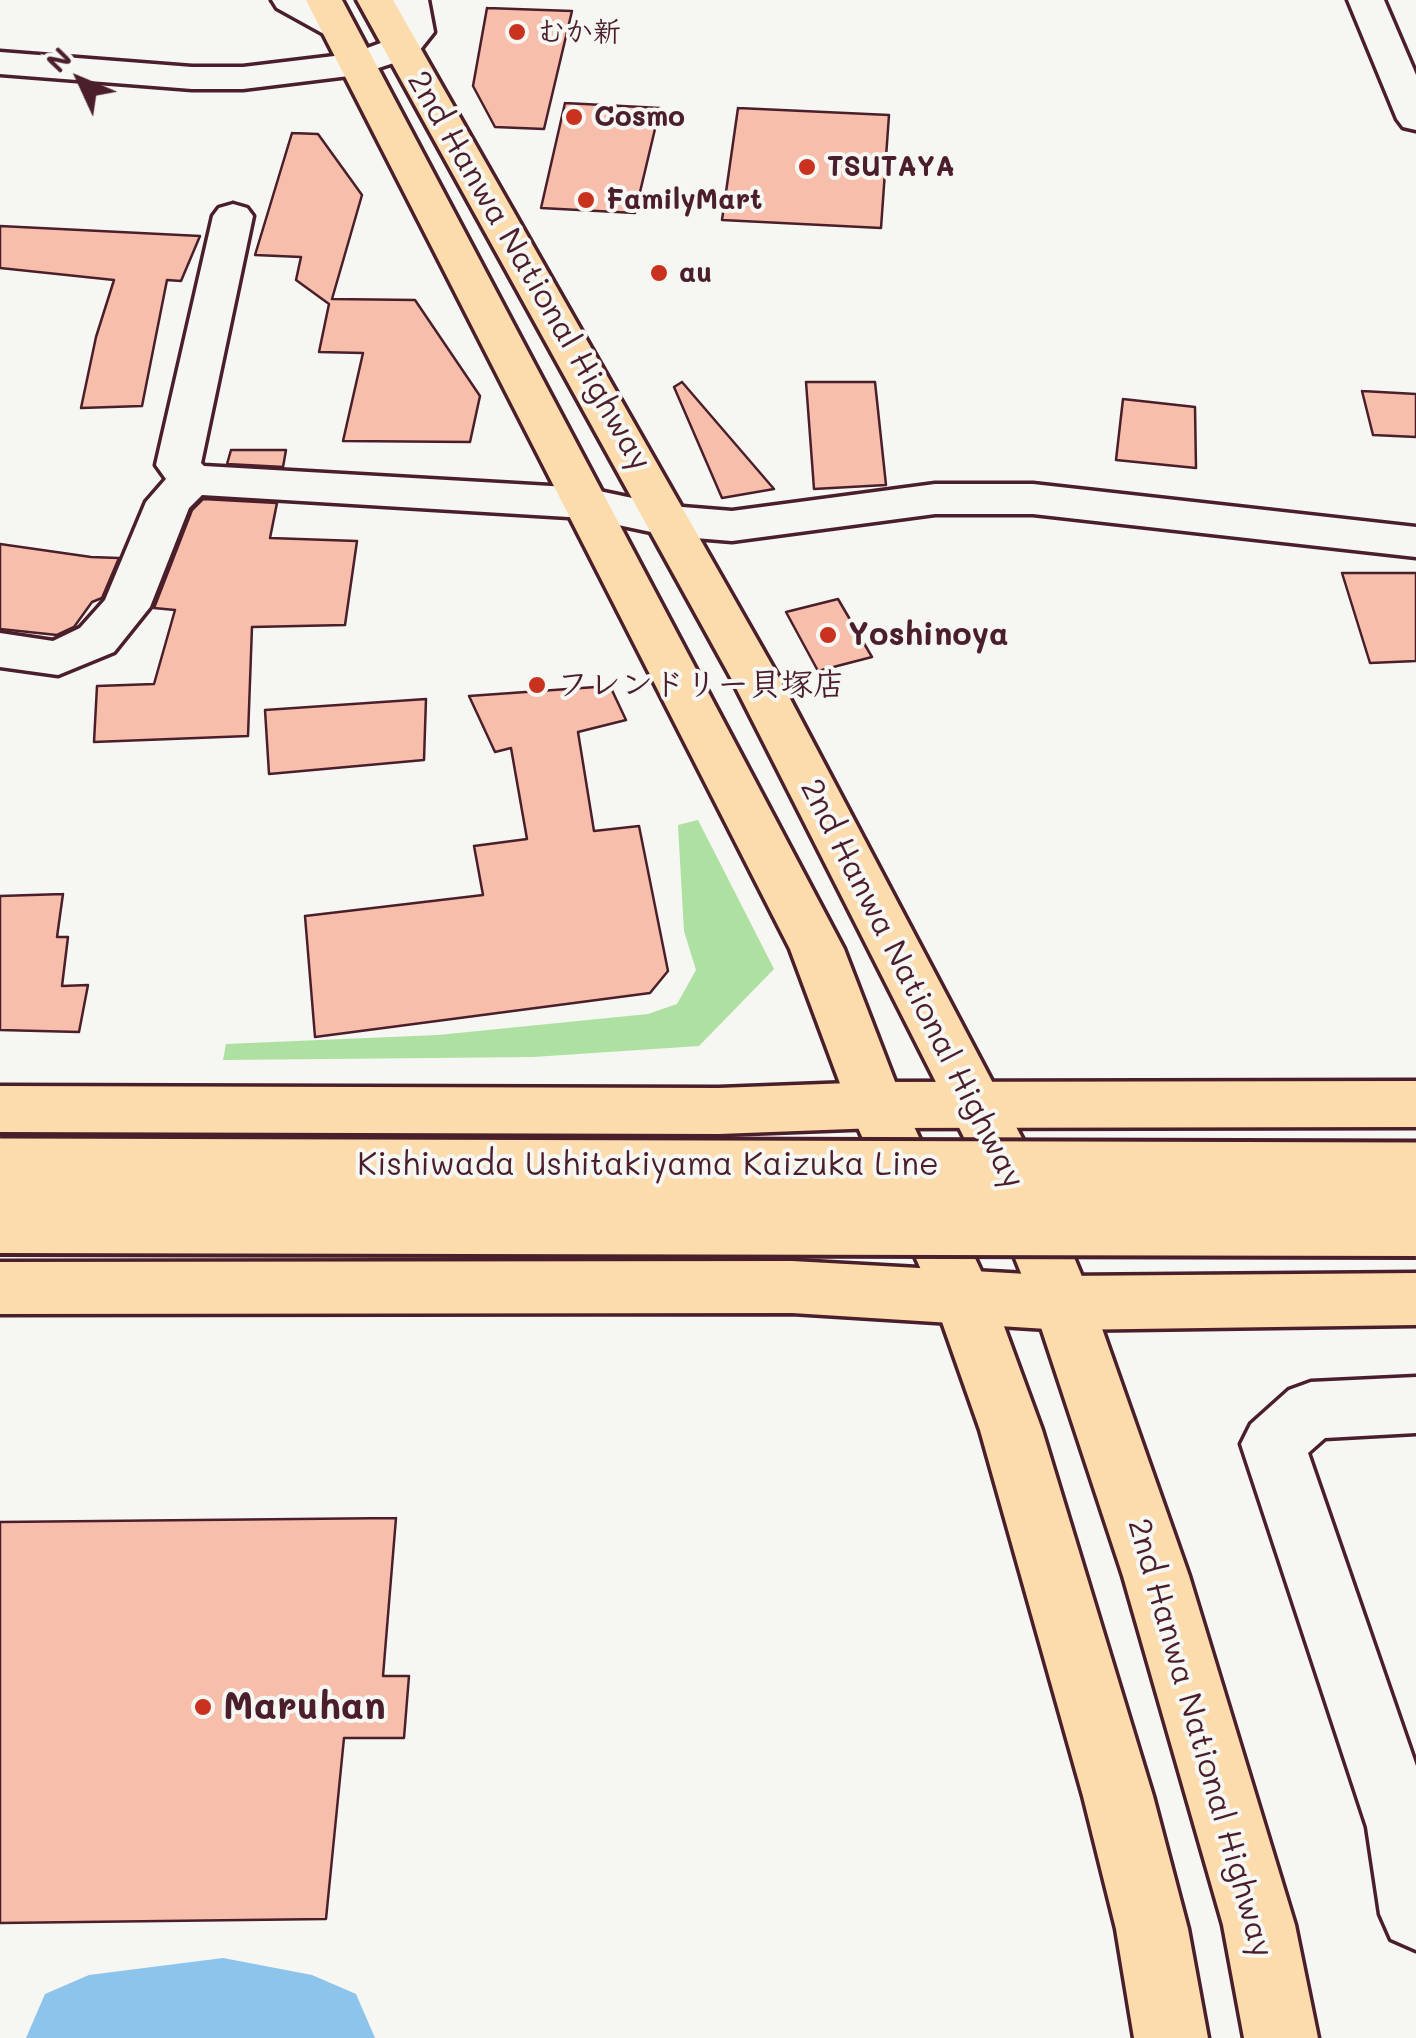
<!DOCTYPE html>
<meta charset="utf-8">
<style>
body{margin:0}
#map{position:relative;width:1416px;height:2038px;overflow:hidden;background:#f6f6f2;font-family:Mali,sans-serif}
canvas{display:block}
.north{position:absolute;left:30px;top:30px;width:100px;height:100px;-webkit-text-stroke:8px #f6f6f2;paint-order:stroke;rotate:314deg;font-size:28px;font-weight:700;line-height:40px;text-align:center;color:#4a1f2b}
.north::after{content:'';display:block;margin:auto;width:35px;height:45px;background:#4a1f2b;clip-path:polygon(50% 0,100% 100%,50% 72%,0 100%)}
</style>
<div id="map">
<canvas width="1416" height="2038"></canvas>
<div class="north">N</div>
</div>
<script>
const c = document.querySelector('canvas').getContext('2d');
c.lineJoin = 'round';
function paint(path, color) { c.fillStyle = color; c.fill(path, 'evenodd'); }
const poly = rows => new Path2D(rows.map(r => 'M' + r).join(''));
function trace(path, color, width, dash) { c.strokeStyle = color; c.lineWidth = width; c.lineCap = dash ? 'butt' : 'round'; c.setLineDash(dash || []); c.stroke(path); }
function write(font, color, halo, rows, align = 'center') {
  c.font = font + ' Mali,"Klee One",sans-serif'; c.lineWidth = 8; c.setLineDash([]); c.textBaseline = 'middle'; c.strokeStyle = halo; c.fillStyle = color; for (const [text, x, y, turn = 0] of rows) {
    c.save(); c.translate(x, y); c.rotate((+turn || 0) * Math.PI / 180); c.textAlign = isNaN(turn) ? turn : align; if (halo) c.strokeText(text, 0, 0); c.fillText(text, 0, 0); c.restore();
  }
}
paint(poly([
 [698,820,774,969,699,1046,533,1057,223,1060,226,1044,438,1035,648,1014,677,1004,696,970,684,931,678,825]
]), '#aee0a1');
paint(poly([
 [223,1958,312,1975,356,1994,375,2038,26,2038,45,1994,89,1975,223,1958]
]), '#8dc4ec');
const building = poly([
 [487,8,572,11,544,129,495,127,473,86,487,8],
 [565,103,660,108,635,213,541,208,565,103],
 [738,108,889,115,881,228,722,220,738,108],
 [292,133,318,134,362,195,332,299,415,300,480,396,470,442,343,441,363,353,319,352,329,304,296,280,301,257,255,255,292,133],
 [0,226,200,236,181,281,167,280,142,406,81,408,96,337,114,280,0,268,0,226],
 [682,382,774,489,722,498,674,387,682,382],
 [806,382,875,382,886,485,814,489,806,382],
 [1362,391,1416,394,1416,437,1373,435,1362,391],
 [1123,399,1195,407,1196,468,1116,460,1123,399],
 [231,450,286,450,283,467,227,464,231,450],
 [203,499,277,503,270,538,357,541,345,625,252,627,248,736,94,742,97,686,154,684,175,610,154,608,192,510,203,499],
 [0,544,91,557,119,558,102,598,92,602,74,627,57,635,0,629,0,544],
 [1342,573,1416,573,1416,661,1370,663,1342,573],
 [838,599,872,657,818,671,786,612,838,599],
 [610,686,626,720,578,732,594,831,639,826,668,971,650,993,315,1037,305,916,483,895,474,846,527,839,511,748,495,752,469,696,610,686],
 [426,699,424,760,269,774,265,710,426,699],
 [63,894,57,937,68,937,62,986,88,985,79,1032,0,1030,0,896,63,894],
 [396,1518,383,1676,409,1676,404,1738,344,1738,326,1919,0,1923,0,1522,396,1518]
]);
paint(building, '#f6beab');
trace(building, '#4a1f2b', 2.5);
const minor = poly([
 [272,0,316,0,355,26,350,34,324,34,277,8,272,0],
 [392,0,428,0,434,32,415,56,357,75,243,89,192,89,0,74,0,52,192,67,243,67,351,54,389,40,398,31,392,0],
 [1348,0,1384,0,1416,75,1416,130,1403,127,1397,119,1348,0],
 [233,204,247,208,253,216,201,463,204,466,585,488,670,506,732,511,935,484,1033,484,1416,527,1416,557,1033,514,935,514,732,541,670,536,585,518,202,495,189,508,150,607,114,652,58,675,0,667,0,633,53,641,80,628,105,600,146,502,166,479,156,465,213,216,219,208,233,204],
 [1416,1377,1416,1433,1325,1438,1308,1453,1416,1766,1416,1950,1391,1939,1380,1914,1367,1827,1241,1444,1251,1424,1289,1390,1311,1382,1416,1377]
]);
const major = poly([
 [1416,1081,1416,1127,876,1128,719,1134,0,1132,0,1086,719,1088,876,1082,1416,1081],
 [792,1261,1063,1276,1416,1273,1416,1325,1063,1330,792,1313,0,1314,0,1262,792,1261]
]);
const highway = poly([
 [306,0,342,0,844,949,904,1105,994,1299,1042,1430,1153,1796,1188,1929,1208,2038,1134,2038,1116,1929,1083,1796,980,1430,934,1299,848,1105,790,949,306,0],
 [357,0,393,0,778,676,1033,1159,1093,1303,1189,1576,1295,1925,1318,2038,1244,2038,1223,1925,1123,1576,1033,1303,976,1161,730,676,357,0]
]);
trace(minor, '#4a1f2b', 7);
trace(major, '#4a1f2b', 7);
trace(highway, '#4a1f2b', 7);
paint(minor, '#f6f6f2');
paint(major, '#fcdcac');
paint(highway, '#fcdcac');
const majorBridgeFar1 = poly([
 [0,1164,1416,1168]
]);
const majorBridge = poly([
 [0,1220,1416,1223]
]);
trace(majorBridgeFar1, '#4a1f2b', 59, []);
trace(majorBridge, '#4a1f2b', 74, []);
trace(majorBridgeFar1, '#fcdcac', 51);
trace(majorBridge, '#fcdcac', 66);
for (const [x, y, r, color] of [
 [517,32,10,"#c8321e"],
 [574,117,10,"#c8321e"],
 [807,167,10,"#c8321e"],
 [586,200,10,"#c8321e"],
 [659,273,10,"#c8321e"],
 [828,635,10,"#c8321e"],
 [537,685,10,"#c8321e"],
 [203,1707,10,"#c8321e"]
]) { const dot = new Path2D(); dot.arc(x, y, r, 0, 2 * Math.PI); c.fillStyle = color; c.fill(dot); trace(dot, '#f6f6f2', 4); }
write('bold 28px', '#4a1f2b', '#f6f6f2', [
 ["むか新",537,32],
 ["Cosmo",594,117],
 ["TSUTAYA",827,167],
 ["FamilyMart",606,200],
 ["au",679,273]
], 'left');
write('32px', '#4a1f2b', '#f6f6f2', [
 ["2nd Hanwa National Highway",529,271,60],
 ["2nd Hanwa National Highway",912,984,63],
 ["Kishiwada Ushitakiyama Kaizuka Line",648,1165],
 ["2nd Hanwa National Highway",1200,1738,74]
]);
write('bold 32px', '#4a1f2b', '#f6f6f2', [
 ["Yoshinoya",848,635],
 ["フレンドリー貝塚店",557,685]
], 'left');
write('bold 38px', '#4a1f2b', '#f6f6f2', [
 ["Maruhan",223,1707]
], 'left');
</script>
